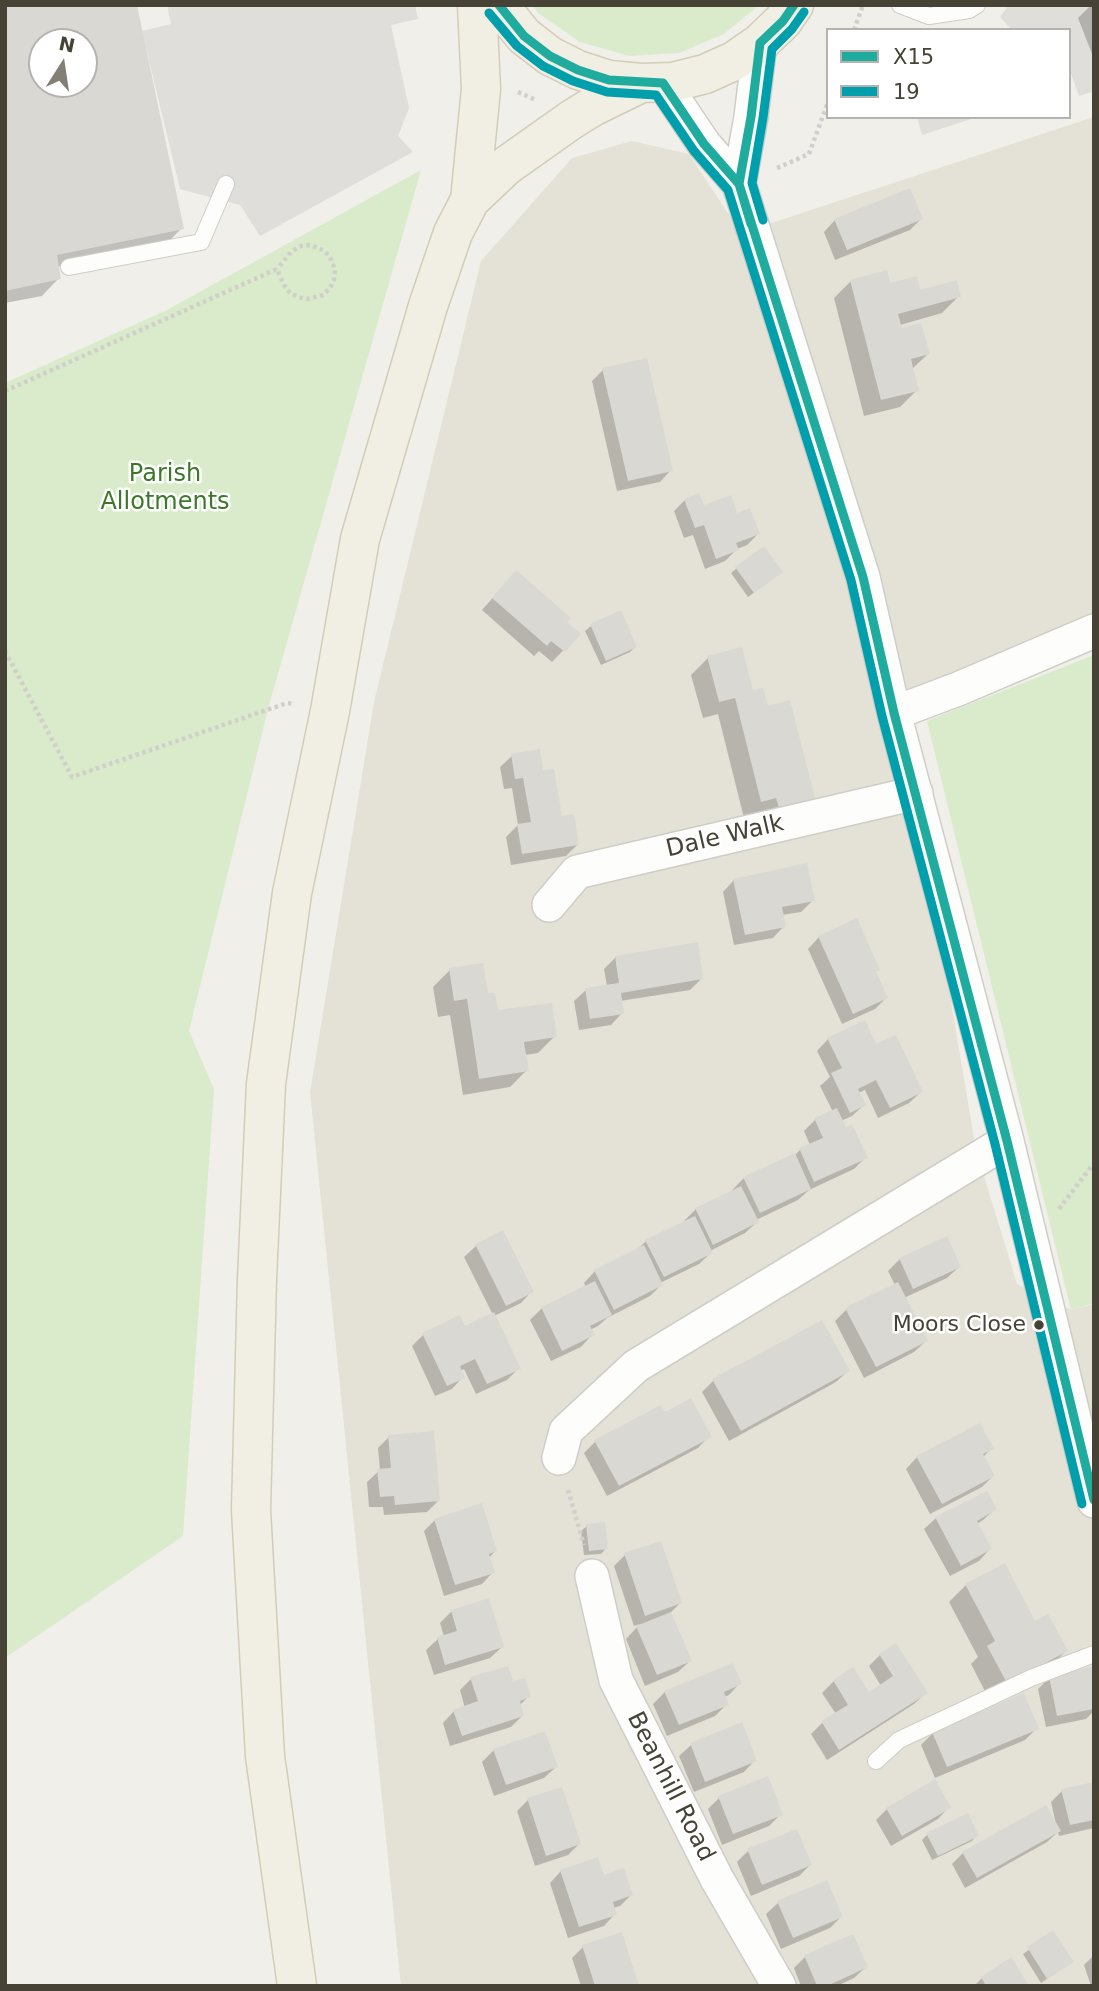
<!DOCTYPE html>
<style>
body{margin:0}
#map{position:relative;width:1099px;height:1991px;overflow:hidden;background:#f0efea;font-family:"DejaVu Sans",sans-serif}
canvas{display:block}
.frame{position:absolute;inset:0;border:7px solid #464236;pointer-events:none}
.legend{position:absolute;left:826px;top:28px;width:245px;height:91px;box-sizing:border-box;background:#fff;border:2px solid #b5b3af;margin:0;padding:9px 12px;list-style:none;font-size:21px;color:#464236}
.legend li{display:flex;align-items:center;gap:14px;height:35px}
.legend b{width:35px;border:2px solid #b5b3af}
.north{position:absolute;left:28px;top:28px;width:70px;height:70px;box-sizing:border-box;background:#fff;border:2px solid #b5b3af;border-radius:50%;rotate:12deg;font-size:19px;font-weight:700;line-height:28px;text-align:center;color:#464236}
.north::after{content:'';display:block;margin:auto;width:24px;height:32px;background:#827f75;clip-path:polygon(50% 0,100% 100%,50% 72%,0 100%)}
</style>
<div id="map">
<canvas width="1099" height="1991"></canvas>
<div class="frame"></div>
<ul class="legend">
<li><b style="height:9px;background:#1fac9e"></b>X15</li>
<li><b style="height:9px;background:#009fab"></b>19</li>
</ul>
<div class="north">N</div>
</div>
<script>
const c = document.querySelector('canvas').getContext('2d');
c.lineJoin = 'round';
function paint(path, color) { c.fillStyle = color; c.fill(path, 'evenodd'); }
const poly = rows => new Path2D(rows.map(r => 'M' + r).join(''));
function trace(path, color, width, dash) { c.strokeStyle = color; c.lineWidth = width; c.lineCap = dash ? 'butt' : 'round'; c.setLineDash(dash || []); c.stroke(path); }
function write(font, color, halo, rows, align = 'center') {
  c.font = font + ' "DejaVu Sans",sans-serif'; c.lineWidth = 5; c.setLineDash([]); c.textBaseline = 'middle'; c.strokeStyle = halo; c.fillStyle = color; for (const [text, x, y, turn = 0] of rows) {
    c.save(); c.translate(x, y); c.rotate((+turn || 0) * Math.PI / 180); c.textAlign = isNaN(turn) ? turn : align; if (halo) c.strokeText(text, 0, 0); c.fillText(text, 0, 0); c.restore();
  }
}
paint(poly([
 [1094,117,1094,631,894,713,916,793,976,1150,1017,1284,1071,1310,1094,1304,1094,1986,401,1986,310,1092,374,702,481,261,572,158,632,141,689,154,741,233]
]), '#e4e2d7');
paint(poly([
 [533,5,759,5,724,34,679,53,630,56,580,42,538,13],
 [421,170,268,709,189,1031,214,1089,183,1536,5,1658,5,383,165,311],
 [1094,655,1094,1303,1071,1310,927,721]
]), '#d9ebca');
paint(poly([
 [167,5,415,5,418,19,391,25,409,108,398,136,413,152,260,236,240,205,180,189,142,31,171,24],
 [1009,5,1094,5,1094,91,1079,96,1069,68,1069,30,1012,30,1000,17],
 [917,117,977,117,922,135]
]), '#dfdeda');
paint(poly([
 [5,5,135,5,182,228,165,245,57,267,59,278,42,296,5,303],
 [42,42,84,42,84,84,42,84],
 [1091,5,1094,5,1094,59,1078,18],
 [921,219,910,230,835,260,824,232,835,220],
 [851,281,959,296,942,313,900,325,901,331,928,354,912,369,917,390,900,407,864,416,834,298],
 [603,370,671,470,660,482,617,491,592,381],
 [685,500,703,507,736,515,758,534,747,545,737,549,725,561,705,569,693,535,684,538,674,511],
 [737,568,775,577,748,597,731,573],
 [505,584,565,623,578,635,552,662,539,651,534,656,482,610],
 [620,613,635,647,630,652,601,665,585,631,591,626],
 [708,658,752,693,767,708,814,801,744,818,718,714,703,718,691,675],
 [512,756,542,772,561,818,578,844,566,856,511,865,506,837,518,825,512,788,504,789,500,767],
 [734,880,813,900,801,912,782,915,784,926,773,938,734,945,723,892],
 [819,937,874,973,886,998,875,1009,842,1024,808,949],
 [616,957,701,979,690,990,620,1001,622,1013,611,1025,579,1030,574,1001,586,990,607,986,604,969],
 [450,970,487,995,496,1012,555,1036,538,1053,525,1055,527,1070,510,1087,463,1095,450,1015,438,1017,433,987],
 [828,1039,876,1046,921,1092,909,1103,878,1118,865,1090,858,1093,864,1105,852,1116,841,1121,866,1157,854,1169,809,1190,798,1200,756,1220,757,1222,745,1233,710,1251,711,1253,699,1264,660,1283,661,1285,650,1296,607,1318,598,1326,590,1330,592,1335,581,1347,551,1361,530,1320,542,1308,586,1287,584,1283,595,1271,636,1251,646,1241,685,1222,684,1221,696,1209,733,1191,732,1190,744,1178,795,1155,800,1150,810,1145,804,1131,815,1120,833,1112,820,1086,830,1077,817,1051],
 [476,1246,532,1291,521,1303,494,1316,519,1368,507,1380,476,1394,464,1369,460,1371,463,1377,452,1389,435,1396,412,1346,423,1335,464,1328,493,1315,464,1257],
 [900,1259,959,1267,947,1278,904,1298,926,1341,914,1352,864,1378,835,1321,846,1310,895,1285,888,1271],
 [848,1371,836,1382,729,1441,702,1392,713,1381],
 [665,1415,709,1436,698,1448,607,1496,584,1453,595,1442],
 [389,1437,439,1500,427,1512,384,1515,383,1507,369,1507,367,1482,380,1470,378,1448],
 [992,1448,983,1457,993,1476,982,1487,930,1514,906,1469,917,1457],
 [995,1509,983,1520,977,1524,990,1549,979,1561,950,1576,924,1529,936,1518],
 [435,1520,495,1551,489,1558,493,1572,482,1584,444,1596,424,1531],
 [587,1526,606,1548,601,1554,584,1555,581,1531],
 [625,1555,680,1603,669,1614,690,1661,678,1672,645,1686,626,1639,640,1624,634,1626,614,1566],
 [966,1585,1035,1623,1066,1651,1049,1668,989,1699,971,1664,978,1657,949,1602],
 [488,1601,502,1647,490,1658,434,1675,426,1650,438,1639,444,1637,440,1623,451,1612],
 [880,1655,926,1693,914,1704,827,1760,811,1734,822,1723,836,1714,822,1693,834,1681,852,1670,868,1694,881,1686,869,1666],
 [1050,1677,1094,1687,1094,1711,1086,1719,1046,1727,1038,1689],
 [471,1679,512,1683,529,1696,519,1706,522,1716,511,1727,450,1746,443,1723,454,1711,465,1708,460,1690],
 [740,1683,729,1695,724,1697,727,1704,715,1716,667,1736,653,1704,665,1692],
 [1037,1728,1025,1740,935,1778,921,1745,933,1733],
 [691,1745,755,1760,744,1772,694,1792,679,1756],
 [494,1750,556,1767,544,1778,494,1796,482,1762],
 [1094,1784,1094,1828,1059,1836,1058,1832,1047,1842,965,1888,952,1864,963,1853,1056,1824,1051,1802,1062,1791],
 [719,1798,781,1814,769,1826,722,1845,708,1809],
 [528,1800,579,1844,568,1855,535,1866,517,1811],
 [949,1807,938,1819,891,1846,876,1820,887,1809],
 [927,1835,977,1835,972,1841,932,1860,922,1840],
 [748,1851,810,1865,799,1876,751,1896,737,1862],
 [561,1871,603,1877,631,1895,620,1906,613,1908,615,1914,604,1926,568,1938,550,1883],
 [778,1903,841,1917,830,1928,781,1949,766,1914],
 [1053,1933,1072,1962,1041,1983,1023,1954],
 [583,1947,637,1986,581,1986,572,1958],
 [1094,1955,1094,1986,1091,1986,1084,1965],
 [805,1957,866,1967,854,1978,837,1986,801,1986,794,1968],
 [1010,1960,1027,1986,974,1986,982,1978]
]), '#0003');
paint(poly([
 [5,5,137,5,184,229,57,255,61,279,5,291],
 [42,42,84,42,84,84,42,84],
 [910,188,923,219,847,250,834,219],
 [887,270,890,283,917,276,920,290,957,280,961,297,898,314,902,328,921,323,930,354,911,359,919,391,881,400,850,280],
 [647,358,673,471,628,481,602,368],
 [699,493,704,505,731,495,737,513,750,508,760,534,736,543,739,550,716,559,704,525,695,528,684,499],
 [764,546,783,572,754,593,735,567],
 [516,570,571,618,567,622,581,634,565,652,551,641,547,646,492,598],
 [621,610,637,647,606,661,590,624],
 [742,647,753,690,763,688,768,706,790,700,816,802,780,811,776,798,761,802,735,698,719,702,707,656],
 [540,749,543,770,554,769,562,816,574,814,579,845,522,854,517,824,531,822,523,778,515,779,511,754],
 [807,863,815,901,782,907,786,927,745,935,733,879],
 [857,918,880,970,876,972,888,998,853,1014,818,936],
 [698,942,703,979,621,993,624,1014,590,1019,585,988,619,983,615,956],
 [483,963,488,993,495,993,498,1010,552,1003,557,1037,524,1042,529,1071,479,1079,467,999,454,1001,449,968],
 [865,1020,876,1044,896,1035,923,1092,890,1108,876,1080,858,1089,866,1105,850,1113,831,1073,842,1068,827,1038],
 [837,1108,846,1127,852,1124,868,1158,814,1182,799,1148,823,1138,814,1118],
 [795,1153,811,1189,760,1213,743,1177],
 [741,1186,759,1222,713,1245,695,1208],
 [695,1216,713,1253,664,1277,645,1240],
 [503,1230,534,1292,506,1306,475,1244],
 [947,1236,961,1267,913,1289,899,1258],
 [644,1245,663,1285,614,1310,594,1270],
 [595,1281,612,1315,590,1326,595,1335,562,1351,541,1307],
 [898,1282,928,1341,876,1367,845,1308],
 [494,1312,521,1369,487,1384,475,1359,460,1366,465,1378,447,1386,422,1333,460,1315,465,1326],
 [822,1320,850,1371,741,1431,712,1379],
 [691,1398,712,1437,619,1486,594,1440,661,1405,665,1412],
 [980,1423,994,1449,983,1454,995,1476,942,1504,916,1456],
 [434,1431,440,1501,395,1505,394,1496,380,1497,377,1469,391,1468,388,1435],
 [987,1491,997,1509,977,1521,992,1549,961,1566,935,1517],
 [482,1503,497,1551,489,1554,495,1573,455,1585,434,1519],
 [605,1522,608,1549,589,1551,586,1524],
 [661,1541,682,1603,645,1616,624,1553],
 [1005,1563,1035,1621,1048,1614,1068,1651,1007,1683,987,1646,995,1641,965,1584],
 [489,1598,504,1647,445,1665,437,1637,457,1631,451,1610],
 [671,1612,692,1661,657,1675,636,1626],
 [896,1643,928,1693,839,1750,821,1721,848,1705,833,1680,853,1667,869,1692,893,1676,879,1654],
 [733,1663,742,1684,724,1692,729,1705,679,1725,664,1691],
 [508,1666,513,1681,525,1678,531,1697,520,1701,524,1716,462,1736,453,1710,478,1701,470,1677],
 [1091,1667,1094,1679,1094,1709,1057,1716,1049,1676],
 [1024,1693,1039,1729,947,1767,932,1732],
 [742,1722,757,1761,705,1782,690,1743],
 [545,1731,558,1767,506,1785,493,1749],
 [768,1776,783,1815,733,1834,718,1796],
 [935,1779,951,1808,902,1836,886,1808],
 [1094,1782,1094,1820,1070,1825,1061,1789],
 [562,1787,581,1844,546,1856,527,1798],
 [1046,1805,1061,1831,977,1878,962,1852],
 [968,1813,979,1836,938,1856,926,1833],
 [797,1829,812,1865,762,1885,747,1849],
 [598,1857,604,1875,624,1868,633,1895,613,1902,617,1915,579,1927,560,1870],
 [827,1880,843,1917,793,1938,777,1901],
 [1053,1930,1074,1962,1047,1979,1027,1947],
 [622,1932,639,1986,595,1986,582,1945],
 [853,1934,868,1967,827,1986,817,1986,804,1955],
 [1011,1957,1029,1986,986,1986,981,1977]
]), '#dad8d2');
const service = poly([
 [900,5,929,16,969,10,977,5],
 [69,267,201,242,226,184],
 [876,1761,899,1740,1031,1678,1094,1654]
]);
const minor = poly([
 [663,83,704,144,739,184,863,577,894,713,1007,1141,1094,1501],
 [739,184,751,117,760,43],
 [894,713,958,689,1094,631],
 [549,905,577,872,916,793],
 [559,1458,566,1431,636,1366,1007,1141],
 [592,1576,616,1680,717,1879,779,1986]
]);
const primary = poly([
 [499,5,524,36,550,56,578,70,609,80,641,83,673,82,705,74,734,61,760,43,783,21,794,5],
 [470,200,481,89,477,5],
 [297,1986,265,1756,251,1510,257,1279,266,1084,292,893,330,711,360,539,428,306,453,233,470,200,506,166,571,120,592,107,641,83]
]);
trace(service, '#cecdc7', 18);
trace(minor, '#cecdc7', 36);
trace(primary, '#d2cdb7', 41);
trace(poly([
 [854,30,863,5],
 [518,92,536,100],
 [777,168,809,154,828,102],
 [5,391,277,269,284,285,290,293,298,297,307,299,323,295,330,288,334,280,335,270,330,257,323,250,310,245,301,246,292,251,277,269],
 [5,651,72,777,287,703,295,704],
 [1059,1209,1094,1163],
 [568,1490,584,1545]
]), '#d1cfcb', 4.5, [3.5, 3.5]);
trace(service, '#fdfdfc', 16);
trace(minor, '#fdfdfc', 33);
trace(primary, '#f1efe3', 38);
trace(poly([
 [499,5,524,36,550,56,578,70,609,80,663,83,704,144,739,184,863,577,894,713,1007,1141,1094,1500],
 [751,224,739,184,751,117,760,43,783,21,794,5]
]), '#1fac9e', 9);
trace(poly([
 [489,13,517,46,543,66,573,81,607,92,656,95,694,151,728,190,851,580,882,716,995,1144,1082,1504],
 [763,220,752,183,763,118,772,49,792,29,804,12]
]), '#009fab', 9);
for (const [x, y, r, color] of [
 [1039,1325,6,"#464236"]
]) { const dot = new Path2D(); dot.arc(x, y, r, 0, 2 * Math.PI); c.fillStyle = color; c.fill(dot); trace(dot, '#fff', 2.5); }
write('22px', '#464236', '#fff', [
 ["Moors Close",1026,1325]
], 'right');
write('24px', '#3d782a', '#fff', [
 ["Parish",165,475],
 ["Allotments",165,503]
]);
write('24px', '#464236', '#fff', [
 ["Dale Walk",725,837,-13],
 ["Beanhill Road",670,1787,63]
]);
</script>
